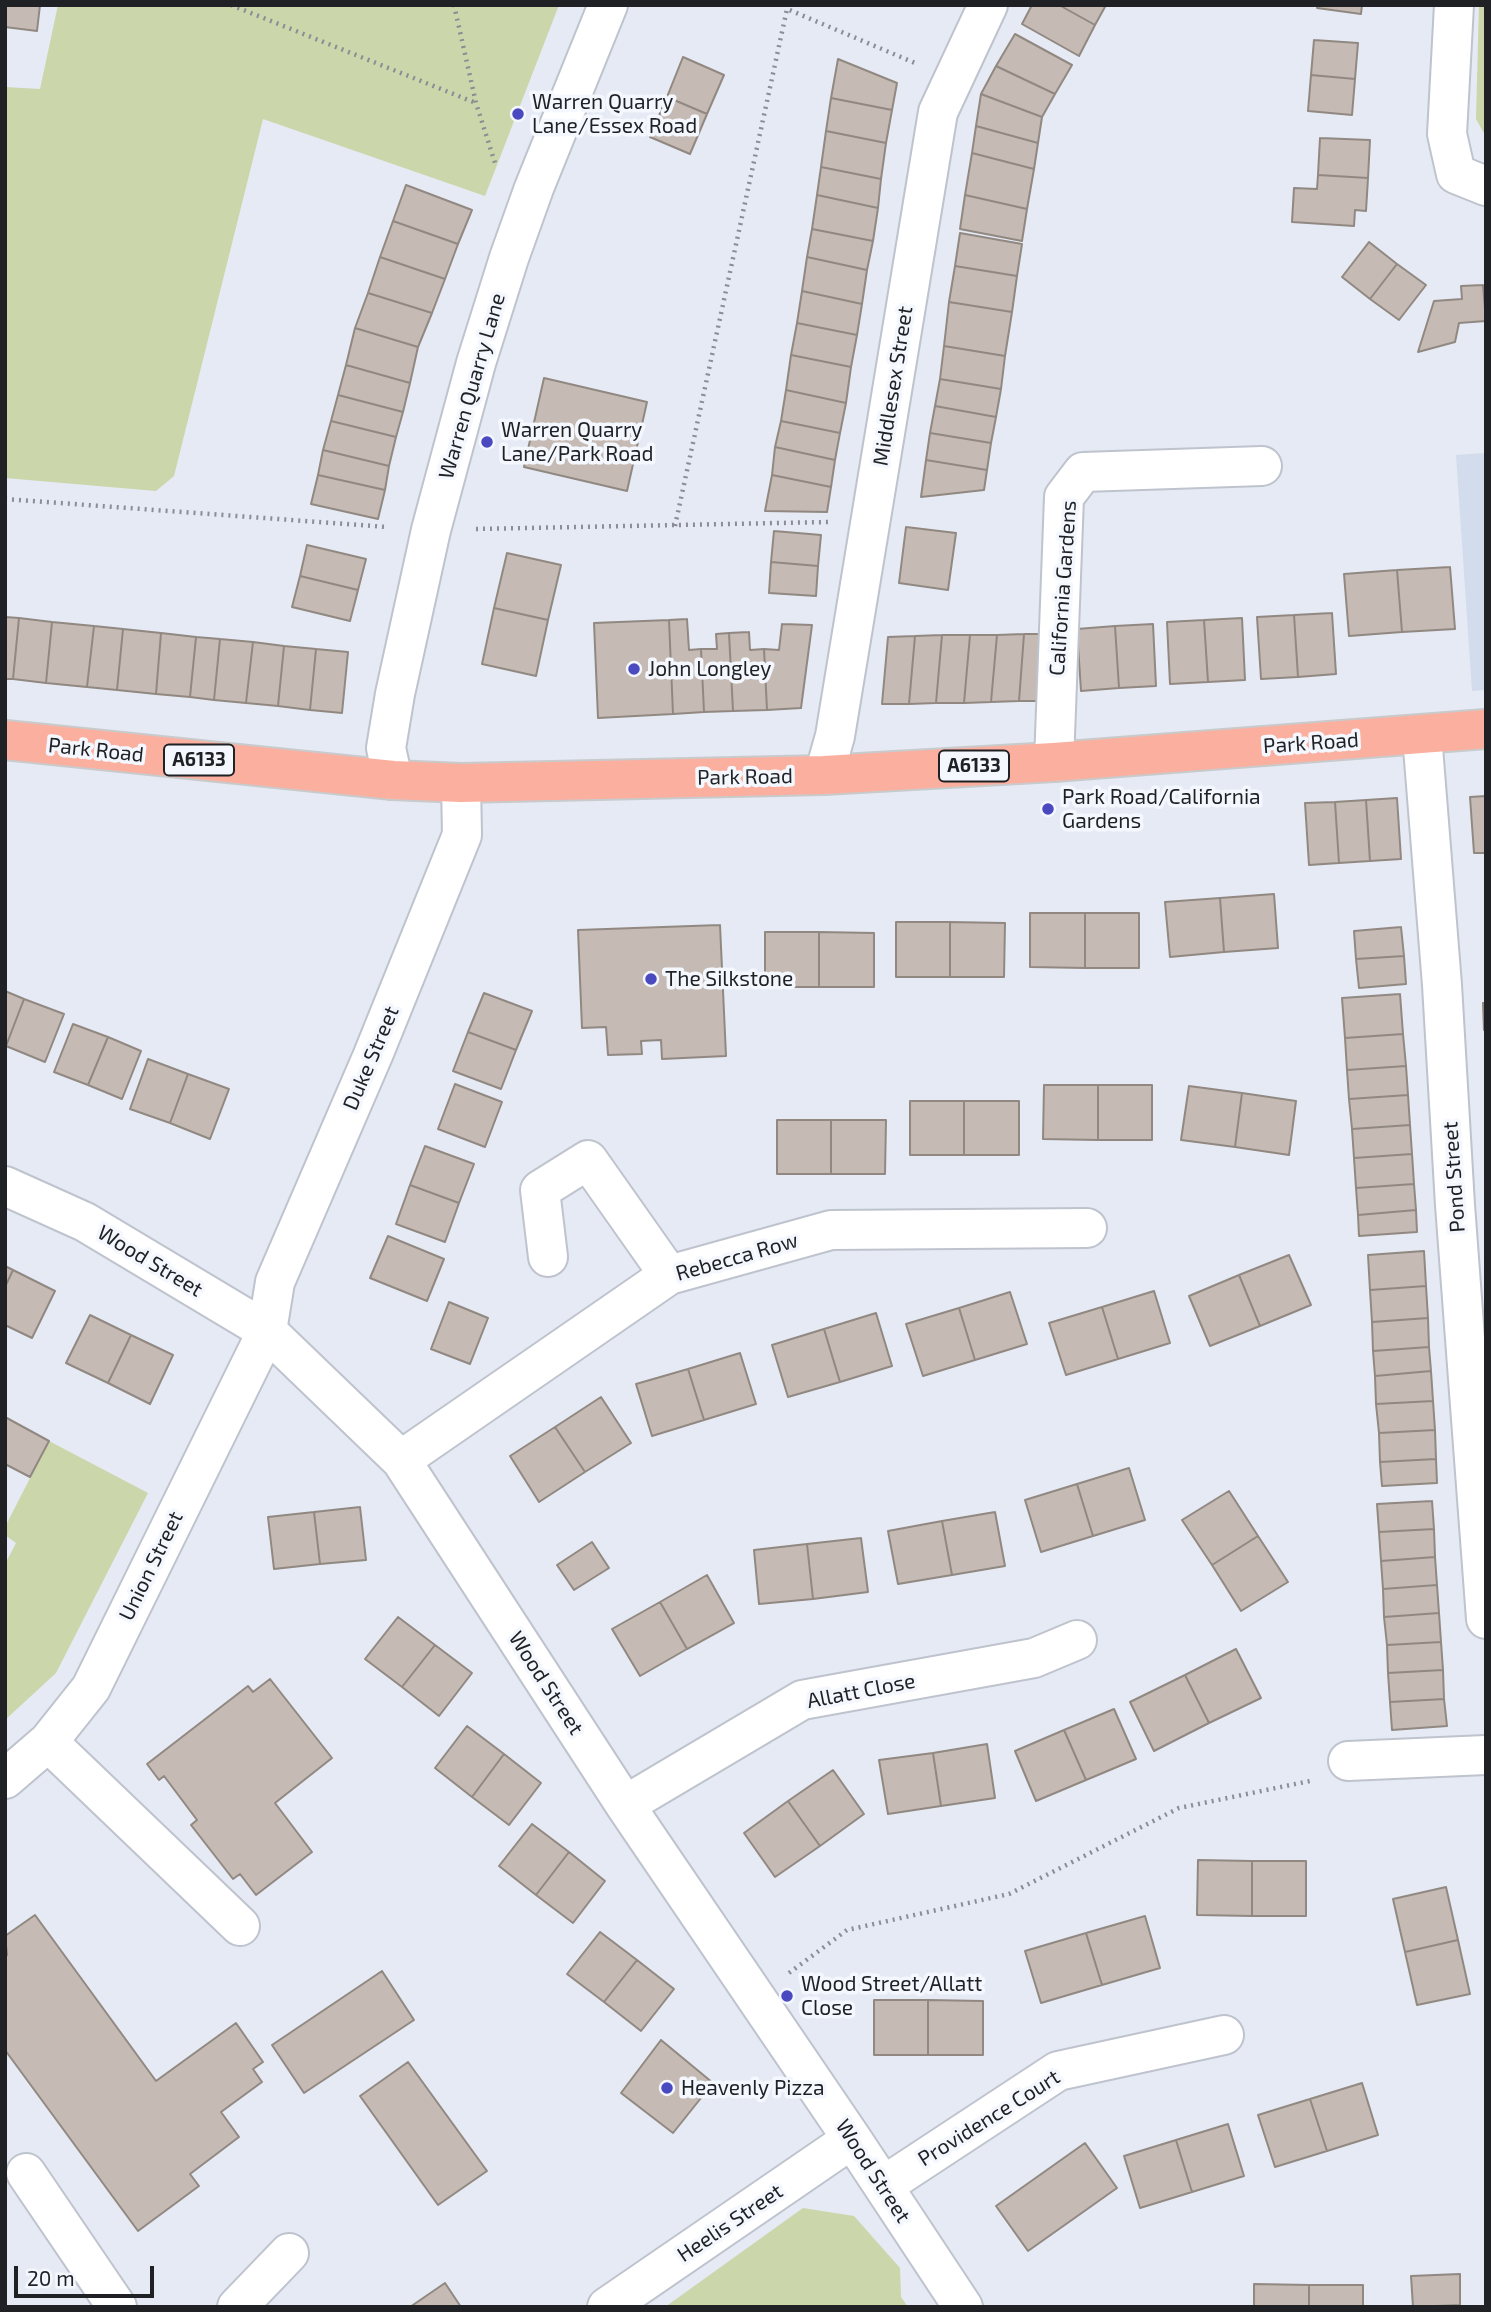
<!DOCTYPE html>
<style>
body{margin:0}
#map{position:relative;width:1491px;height:2312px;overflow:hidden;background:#e5eaf4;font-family:"Exo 2",sans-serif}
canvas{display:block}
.frame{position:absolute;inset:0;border:7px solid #1f2125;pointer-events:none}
.scale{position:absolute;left:14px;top:2266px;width:140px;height:32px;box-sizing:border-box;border:4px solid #1f2125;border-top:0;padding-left:9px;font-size:21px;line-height:24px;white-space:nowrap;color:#1f2125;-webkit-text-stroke:5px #f4f8fe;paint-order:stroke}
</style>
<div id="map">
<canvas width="1491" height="2312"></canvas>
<div class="frame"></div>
<div class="scale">20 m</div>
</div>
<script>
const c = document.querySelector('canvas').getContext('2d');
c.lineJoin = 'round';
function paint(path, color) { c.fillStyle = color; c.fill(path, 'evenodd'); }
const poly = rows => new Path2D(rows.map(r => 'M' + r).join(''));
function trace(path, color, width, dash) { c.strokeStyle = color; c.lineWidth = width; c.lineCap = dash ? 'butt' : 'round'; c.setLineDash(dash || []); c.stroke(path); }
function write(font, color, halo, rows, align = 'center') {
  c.font = font + ' "Exo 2",sans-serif'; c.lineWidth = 7; c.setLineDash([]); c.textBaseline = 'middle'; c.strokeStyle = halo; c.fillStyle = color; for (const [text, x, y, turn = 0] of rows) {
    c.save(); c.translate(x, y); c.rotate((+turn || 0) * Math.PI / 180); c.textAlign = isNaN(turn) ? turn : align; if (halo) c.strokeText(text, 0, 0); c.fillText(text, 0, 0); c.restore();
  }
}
paint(poly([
 [1486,453,1486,690,1472,691,1456,455]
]), '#d3dcec');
paint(poly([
 [58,5,559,5,485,196,263,119,174,476,156,491,5,478,5,87,40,89],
 [1479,5,1486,5,1486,137,1476,119],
 [49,1441,148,1493,56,1673,5,1720,5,1564,16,1543,5,1535,5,1527],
 [803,2208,854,2216,900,2268,901,2297,908,2307,665,2307]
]), '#cbd6aa');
const building = poly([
 [5,5,40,5,37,31,5,27,5,5],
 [1032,5,1059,5,1095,25,1079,56,1022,24,1032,5],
 [1059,5,1106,5,1095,25,1059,5],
 [1318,5,1362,5,1361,14,1317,8,1318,5],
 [1015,34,1072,65,1055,94,996,66,1015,34],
 [1314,40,1358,43,1355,79,1311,75,1314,40],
 [683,57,724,75,707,114,667,97,683,57],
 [838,59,897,83,892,110,831,98,838,59],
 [996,66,1055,94,1042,117,981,94,996,66],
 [1311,75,1355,79,1352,115,1308,111,1311,75],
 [981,94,1042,117,1038,143,976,126,981,94],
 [667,97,707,114,690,154,650,137,667,97],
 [831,98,892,110,886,143,826,131,831,98],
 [976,126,1038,143,1034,169,972,153,976,126],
 [826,131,886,143,881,179,821,167,826,131],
 [1320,138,1370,140,1368,178,1318,175,1320,138],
 [972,153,1034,169,1027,209,965,195,972,153],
 [821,167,881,179,878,208,817,195,821,167],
 [1318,175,1368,178,1366,211,1355,210,1354,226,1292,222,1294,188,1317,189,1318,175],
 [406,185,472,210,458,244,393,221,406,185],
 [817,195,878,208,873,241,812,229,817,195],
 [965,195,1027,209,1022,241,960,229,965,195],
 [393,221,458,244,445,279,380,257,393,221],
 [812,229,873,241,867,270,807,257,812,229],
 [960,233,1022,244,1017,276,955,266,960,233],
 [1369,242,1397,264,1370,299,1342,277,1369,242],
 [380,257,445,279,432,313,368,293,380,257],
 [807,257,867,270,862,304,802,291,807,257],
 [1397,264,1426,285,1399,320,1370,299,1397,264],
 [955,266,1017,276,1012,312,949,302,955,266],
 [1483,285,1486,321,1459,323,1455,342,1418,352,1434,301,1462,299,1461,286,1483,285],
 [802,291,862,304,857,335,797,323,802,291],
 [368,293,432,313,418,347,355,328,368,293],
 [949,302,1012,312,1005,356,944,346,949,302],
 [797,323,857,335,851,367,791,355,797,323],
 [355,328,418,347,410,383,346,365,355,328],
 [944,346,1005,356,1001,389,940,379,944,346],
 [791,355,851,367,846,403,786,390,791,355],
 [346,365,410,383,403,412,338,395,346,365],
 [544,378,647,402,627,491,524,467,544,378],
 [940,379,1001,389,996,417,935,406,940,379],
 [786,390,846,403,840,433,781,421,786,390],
 [338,395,403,412,396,437,331,421,338,395],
 [935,406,996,417,991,443,930,433,935,406],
 [331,421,396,437,389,466,323,450,331,421],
 [781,421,840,433,835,460,775,447,781,421],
 [930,433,991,443,987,470,926,460,930,433],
 [775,447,835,460,831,487,772,475,775,447],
 [323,450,389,466,385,490,318,475,323,450],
 [926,460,987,470,984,490,921,497,926,460],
 [318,475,385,490,378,519,311,504,318,475],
 [772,475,831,487,827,512,765,511,772,475],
 [906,527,956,533,948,590,899,583,906,527],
 [774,531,821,535,818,566,771,562,774,531],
 [307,545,366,559,358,590,300,576,307,545],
 [507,553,561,565,548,620,494,608,507,553],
 [771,562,818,566,816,596,769,593,771,562],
 [1450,567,1455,629,1402,632,1397,570,1450,567],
 [1397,570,1402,632,1349,636,1344,574,1397,570],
 [300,576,358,590,350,621,292,607,300,576],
 [494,608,548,620,536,676,482,664,494,608],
 [1332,613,1336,674,1298,677,1294,615,1332,613],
 [1294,615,1298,677,1261,679,1257,617,1294,615],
 [5,617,19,618,13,679,5,679,5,617],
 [19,618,52,622,46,683,13,679,19,618],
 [1242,618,1245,680,1208,682,1204,620,1242,618],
 [687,619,689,650,701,649,704,712,673,714,669,620,687,619],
 [669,620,673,714,598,718,594,623,669,620],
 [1204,620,1208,682,1170,684,1167,622,1204,620],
 [52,622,94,626,87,687,46,683,52,622],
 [782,624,812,625,801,708,767,710,764,649,779,650,782,624],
 [1153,624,1156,686,1119,688,1115,626,1153,624],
 [94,626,123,629,117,690,87,687,94,626],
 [1115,626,1119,688,1081,691,1077,629,1115,626],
 [123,629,161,633,156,694,117,690,123,629],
 [749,632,750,650,764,649,767,710,733,711,729,633,749,632],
 [161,633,196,637,190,697,156,694,161,633],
 [729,633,733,711,704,712,701,649,717,649,716,634,729,633],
 [1024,634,1052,634,1046,701,1019,701,1024,634],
 [1024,634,1019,701,991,702,997,635,1024,634],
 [942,635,936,703,909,704,915,636,942,635],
 [942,635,970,635,964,703,936,703,942,635],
 [970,635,997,635,991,702,964,703,970,635],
 [915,636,909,704,882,704,888,637,915,636],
 [196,637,220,639,214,700,190,697,196,637],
 [220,639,253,642,246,703,214,700,220,639],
 [253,642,284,646,278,706,246,703,253,642],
 [284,646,316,649,310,710,278,706,284,646],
 [316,649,348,652,342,713,310,710,316,649],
 [1486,796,1486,853,1474,853,1470,797,1486,796],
 [1397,798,1401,859,1370,861,1366,800,1397,798],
 [1366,800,1370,861,1339,863,1335,802,1366,800],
 [1335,802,1339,863,1309,865,1305,803,1335,802],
 [1274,894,1278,948,1224,952,1220,898,1274,894],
 [1220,898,1224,952,1170,957,1165,902,1220,898],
 [1030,913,1085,913,1085,968,1030,967,1030,913],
 [1085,913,1139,913,1139,968,1085,968,1085,913],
 [896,922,950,922,950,977,896,977,896,922],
 [950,922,1005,923,1004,977,950,977,950,922],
 [720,925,726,1056,662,1059,661,1040,641,1041,642,1054,608,1055,606,1027,582,1028,578,930,720,925],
 [1401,927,1404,956,1356,959,1354,931,1401,927],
 [765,932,819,932,819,987,765,987,765,932],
 [819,932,874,933,874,987,819,987,819,932],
 [1404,956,1406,984,1359,988,1356,959,1404,956],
 [5,991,24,999,6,1046,5,1046,5,991],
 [484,993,532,1011,516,1050,468,1032,484,993],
 [1400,994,1403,1034,1345,1038,1342,998,1400,994],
 [24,999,64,1014,45,1062,6,1046,24,999],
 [1483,1003,1486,1003,1486,1030,1484,1030,1483,1003],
 [73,1024,108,1037,88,1085,54,1072,73,1024],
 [468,1032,516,1050,501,1089,453,1071,468,1032],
 [1403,1034,1406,1066,1347,1070,1345,1038,1403,1034],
 [108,1037,141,1051,122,1099,88,1085,108,1037],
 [148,1059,188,1074,170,1123,130,1109,148,1059],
 [1406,1066,1408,1095,1349,1099,1347,1070,1406,1066],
 [188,1074,229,1089,210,1139,170,1123,188,1074],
 [455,1084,502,1102,485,1147,438,1129,455,1084],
 [1044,1085,1098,1085,1098,1140,1043,1139,1044,1085],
 [1098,1085,1152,1085,1152,1140,1098,1140,1098,1085],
 [1189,1086,1242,1093,1235,1147,1181,1140,1189,1086],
 [1242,1093,1296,1101,1289,1155,1235,1147,1242,1093],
 [1408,1095,1410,1125,1352,1129,1349,1099,1408,1095],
 [910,1101,964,1101,964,1155,910,1155,910,1101],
 [964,1101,1019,1101,1019,1155,964,1155,964,1101],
 [777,1120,831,1120,831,1174,777,1174,777,1120],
 [831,1120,886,1120,885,1174,831,1174,831,1120],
 [1410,1125,1412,1154,1354,1158,1352,1129,1410,1125],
 [425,1146,474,1164,459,1203,410,1185,425,1146],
 [1412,1154,1414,1184,1356,1188,1354,1158,1412,1154],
 [1414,1184,1416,1210,1358,1215,1356,1188,1414,1184],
 [410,1185,459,1203,445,1242,396,1224,410,1185],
 [1416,1210,1417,1232,1359,1236,1358,1215,1416,1210],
 [388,1236,444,1259,427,1301,370,1278,388,1236],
 [1424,1251,1426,1286,1370,1290,1368,1255,1424,1251],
 [1289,1255,1311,1305,1260,1326,1239,1275,1289,1255],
 [5,1266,13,1270,5,1287,5,1266],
 [13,1270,55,1291,32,1338,5,1325,5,1287,13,1270],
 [1239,1275,1260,1326,1210,1346,1189,1296,1239,1275],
 [1426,1286,1428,1318,1372,1322,1370,1290,1426,1286],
 [1154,1291,1170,1343,1118,1359,1102,1307,1154,1291],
 [1010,1292,1027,1344,975,1360,959,1308,1010,1292],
 [449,1302,488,1318,470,1364,431,1349,449,1302],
 [1102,1307,1118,1359,1066,1375,1049,1323,1102,1307],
 [959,1308,975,1360,923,1376,906,1324,959,1308],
 [876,1313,892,1366,840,1382,824,1329,876,1313],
 [90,1315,131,1335,108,1383,66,1363,90,1315],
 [1428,1318,1429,1347,1373,1351,1372,1322,1428,1318],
 [824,1329,840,1382,788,1397,772,1345,824,1329],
 [131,1335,173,1355,150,1404,108,1383,131,1335],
 [1429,1347,1431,1371,1375,1376,1373,1351,1429,1347],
 [740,1353,756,1404,704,1420,688,1369,740,1353],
 [688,1369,704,1420,652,1436,636,1384,688,1369],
 [1431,1371,1433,1401,1376,1404,1375,1376,1431,1371],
 [601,1397,631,1443,585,1472,555,1427,601,1397],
 [1433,1401,1435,1430,1379,1433,1376,1404,1433,1401],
 [5,1417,49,1441,30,1477,5,1464,5,1417],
 [555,1427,585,1472,539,1502,510,1456,555,1427],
 [1435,1430,1436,1459,1380,1462,1379,1433,1435,1430],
 [1436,1459,1437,1483,1382,1486,1380,1462,1436,1459],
 [1129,1468,1145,1520,1093,1536,1077,1484,1129,1468],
 [1077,1484,1093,1536,1041,1552,1025,1500,1077,1484],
 [1229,1491,1258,1536,1212,1565,1182,1520,1229,1491],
 [1432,1501,1434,1529,1379,1532,1377,1504,1432,1501],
 [360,1507,366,1560,320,1564,314,1512,360,1507],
 [314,1512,320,1564,274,1569,268,1517,314,1512],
 [995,1512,1005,1566,952,1575,942,1521,995,1512],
 [942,1521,952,1575,898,1584,888,1531,942,1521],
 [1434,1529,1435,1557,1381,1561,1379,1532,1434,1529],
 [1258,1536,1288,1582,1241,1611,1212,1565,1258,1536],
 [861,1538,868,1592,813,1599,807,1544,861,1538],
 [592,1542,609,1568,574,1590,557,1565,592,1542],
 [807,1544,813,1599,759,1604,754,1550,807,1544],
 [1435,1557,1437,1585,1383,1589,1381,1561,1435,1557],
 [707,1575,734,1623,687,1649,660,1602,707,1575],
 [1437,1585,1439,1613,1384,1617,1383,1589,1437,1585],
 [660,1602,687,1649,640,1676,612,1629,660,1602],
 [1439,1613,1441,1642,1387,1645,1384,1617,1439,1613],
 [398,1617,435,1645,402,1687,365,1659,398,1617],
 [1441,1642,1443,1670,1388,1673,1387,1645,1441,1642],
 [435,1645,472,1673,439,1716,402,1687,435,1645],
 [1236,1649,1261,1698,1209,1723,1185,1675,1236,1649],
 [1443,1670,1444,1699,1390,1702,1388,1673,1443,1670],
 [1185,1675,1209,1723,1154,1751,1130,1702,1185,1675],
 [270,1679,332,1758,275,1803,312,1852,256,1895,240,1874,233,1879,191,1825,197,1820,164,1776,159,1780,147,1764,248,1686,253,1692,270,1679],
 [1444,1699,1447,1726,1392,1730,1390,1702,1444,1699],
 [1114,1709,1136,1759,1086,1780,1064,1730,1114,1709],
 [467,1726,504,1754,472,1797,435,1768,467,1726],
 [1064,1730,1086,1780,1036,1801,1015,1751,1064,1730],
 [987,1744,995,1798,941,1806,933,1753,987,1744],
 [933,1753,941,1806,888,1814,879,1760,933,1753],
 [504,1754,541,1783,509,1825,472,1797,504,1754],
 [833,1770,864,1814,820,1846,788,1801,833,1770],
 [788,1801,820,1846,775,1877,744,1833,788,1801],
 [532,1824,569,1852,536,1895,499,1866,532,1824],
 [569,1852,605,1881,573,1923,536,1895,569,1852],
 [1198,1860,1252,1861,1252,1916,1197,1915,1198,1860],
 [1252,1861,1306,1861,1306,1916,1252,1916,1252,1861],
 [1446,1887,1458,1940,1405,1952,1393,1899,1446,1887],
 [35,1915,156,2081,236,2023,263,2062,253,2069,262,2082,221,2112,239,2137,190,2174,199,2186,138,2231,5,2050,5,1956,7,1955,5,1936,35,1915],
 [1145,1916,1160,1968,1102,1985,1086,1933,1145,1916],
 [600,1932,637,1960,604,2002,567,1974,600,1932],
 [1086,1933,1102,1985,1041,2003,1025,1951,1086,1933],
 [1458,1940,1470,1994,1417,2005,1405,1952,1458,1940],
 [637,1960,674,1989,641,2031,604,2002,637,1960],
 [382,1971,414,2020,304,2093,272,2045,382,1971],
 [874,2000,928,2000,928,2055,874,2055,874,2000],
 [928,2000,983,2001,983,2055,928,2055,928,2000],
 [661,2040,713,2083,673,2133,621,2093,661,2040],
 [408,2062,487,2171,438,2205,360,2096,408,2062],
 [1362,2083,1378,2135,1327,2151,1310,2099,1362,2083],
 [1310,2099,1327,2151,1275,2167,1258,2115,1310,2099],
 [1228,2124,1244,2176,1192,2192,1176,2140,1228,2124],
 [1176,2140,1192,2192,1140,2208,1124,2156,1176,2140],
 [1085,2143,1117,2188,1028,2251,996,2206,1085,2143],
 [1460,2274,1460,2305,1413,2307,1411,2276,1460,2274],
 [445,2283,461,2307,410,2307,445,2283],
 [1254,2284,1309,2285,1309,2307,1254,2307,1254,2284],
 [1309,2285,1363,2285,1363,2307,1309,2307,1309,2285],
 [1460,2305,1461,2307,1413,2307,1460,2305]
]);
paint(building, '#c5bbb4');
trace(building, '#918882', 2);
const minor = poly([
 [1454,5,1447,134,1456,174,1486,186],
 [1422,735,1442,985,1455,1205,1486,1619],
 [1054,762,1064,497,1083,472,1262,466],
 [824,775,835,736,938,112,988,5],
 [393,780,386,748,395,694,431,530,476,363,509,258,534,188,608,5],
 [5,1186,85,1222,267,1331,401,1460,625,1805,852,2139,963,2307],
 [548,1257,540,1190,588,1160,669,1275],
 [401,1460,669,1275,831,1230,1087,1228],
 [48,1742,240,1926],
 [1348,1761,1486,1755],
 [5,1779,48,1742,91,1688,267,1331,275,1282,373,1055,462,835,461,783],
 [625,1805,802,1700,1034,1658,1077,1640],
 [26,2173,117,2307],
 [883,2186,1058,2071,1224,2035],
 [237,2307,289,2253],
 [607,2307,852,2139]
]);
const highway = poly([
 [5,740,393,780,461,783,824,775,1054,762,1486,729]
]);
trace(minor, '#bec3cd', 42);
trace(highway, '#c9cacb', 42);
trace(poly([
 [231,5,476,103],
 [454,5,476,103,495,163],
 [5,499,387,527],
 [675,526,787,9,915,63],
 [476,529,828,522],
 [789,1973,847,1930,1009,1894,1179,1808,1310,1781]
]), '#8a8d94', 4.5, [2, 5]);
trace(minor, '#fff', 38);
trace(highway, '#fbaf9f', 38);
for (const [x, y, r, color] of [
 [518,114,7,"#4a49bf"],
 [487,442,7,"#4a49bf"],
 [634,669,7,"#4a49bf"],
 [1048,809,7,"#4a49bf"],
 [651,979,7,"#4a49bf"],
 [787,1996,7,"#4a49bf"],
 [667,2088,7,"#4a49bf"]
]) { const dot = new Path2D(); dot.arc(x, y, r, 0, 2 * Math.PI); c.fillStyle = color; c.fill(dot); trace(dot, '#f4f8fe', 2.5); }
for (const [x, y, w] of [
 [199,760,70],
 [974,766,70]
]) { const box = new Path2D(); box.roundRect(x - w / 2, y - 15.5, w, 31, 5); c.fillStyle = '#f4f8fe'; c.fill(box); trace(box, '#1f2125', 2); }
write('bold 19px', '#1f2125', null, [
 ["A6133",199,760],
 ["A6133",974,766]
]);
write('21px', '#1f2125', '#f4f8fe', [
 ["Warren Quarry",532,102],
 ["Lane/Essex Road",532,126],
 ["Warren Quarry",501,430],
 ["Lane/Park Road",501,454],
 ["John Longley",648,669],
 ["Park Road/California",1062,797],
 ["Gardens",1062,821],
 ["The Silkstone",665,979],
 ["Wood Street/Allatt",801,1984],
 ["Close",801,2008],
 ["Heavenly Pizza",681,2088]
], 'left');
write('21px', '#1f2125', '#f4f8fe', [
 ["Warren Quarry Lane",472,386,-74],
 ["Middlesex Street",893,386,-81],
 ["California Gardens",1063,588,-86],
 ["Park Road",1311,743,-4],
 ["Park Road",96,750,6],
 ["Park Road",745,777,-1],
 ["Duke Street",371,1058,-67],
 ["Pond Street",1454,1177,-94],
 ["Rebecca Row",737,1257,-16],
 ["Wood Street",150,1261,31],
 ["Union Street",151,1566,-64],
 ["Wood Street",546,1683,57],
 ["Allatt Close",861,1691,-11],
 ["Providence Court",989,2118,-32],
 ["Wood Street",873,2171,57],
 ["Heelis Street",730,2223,-34]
]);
</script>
